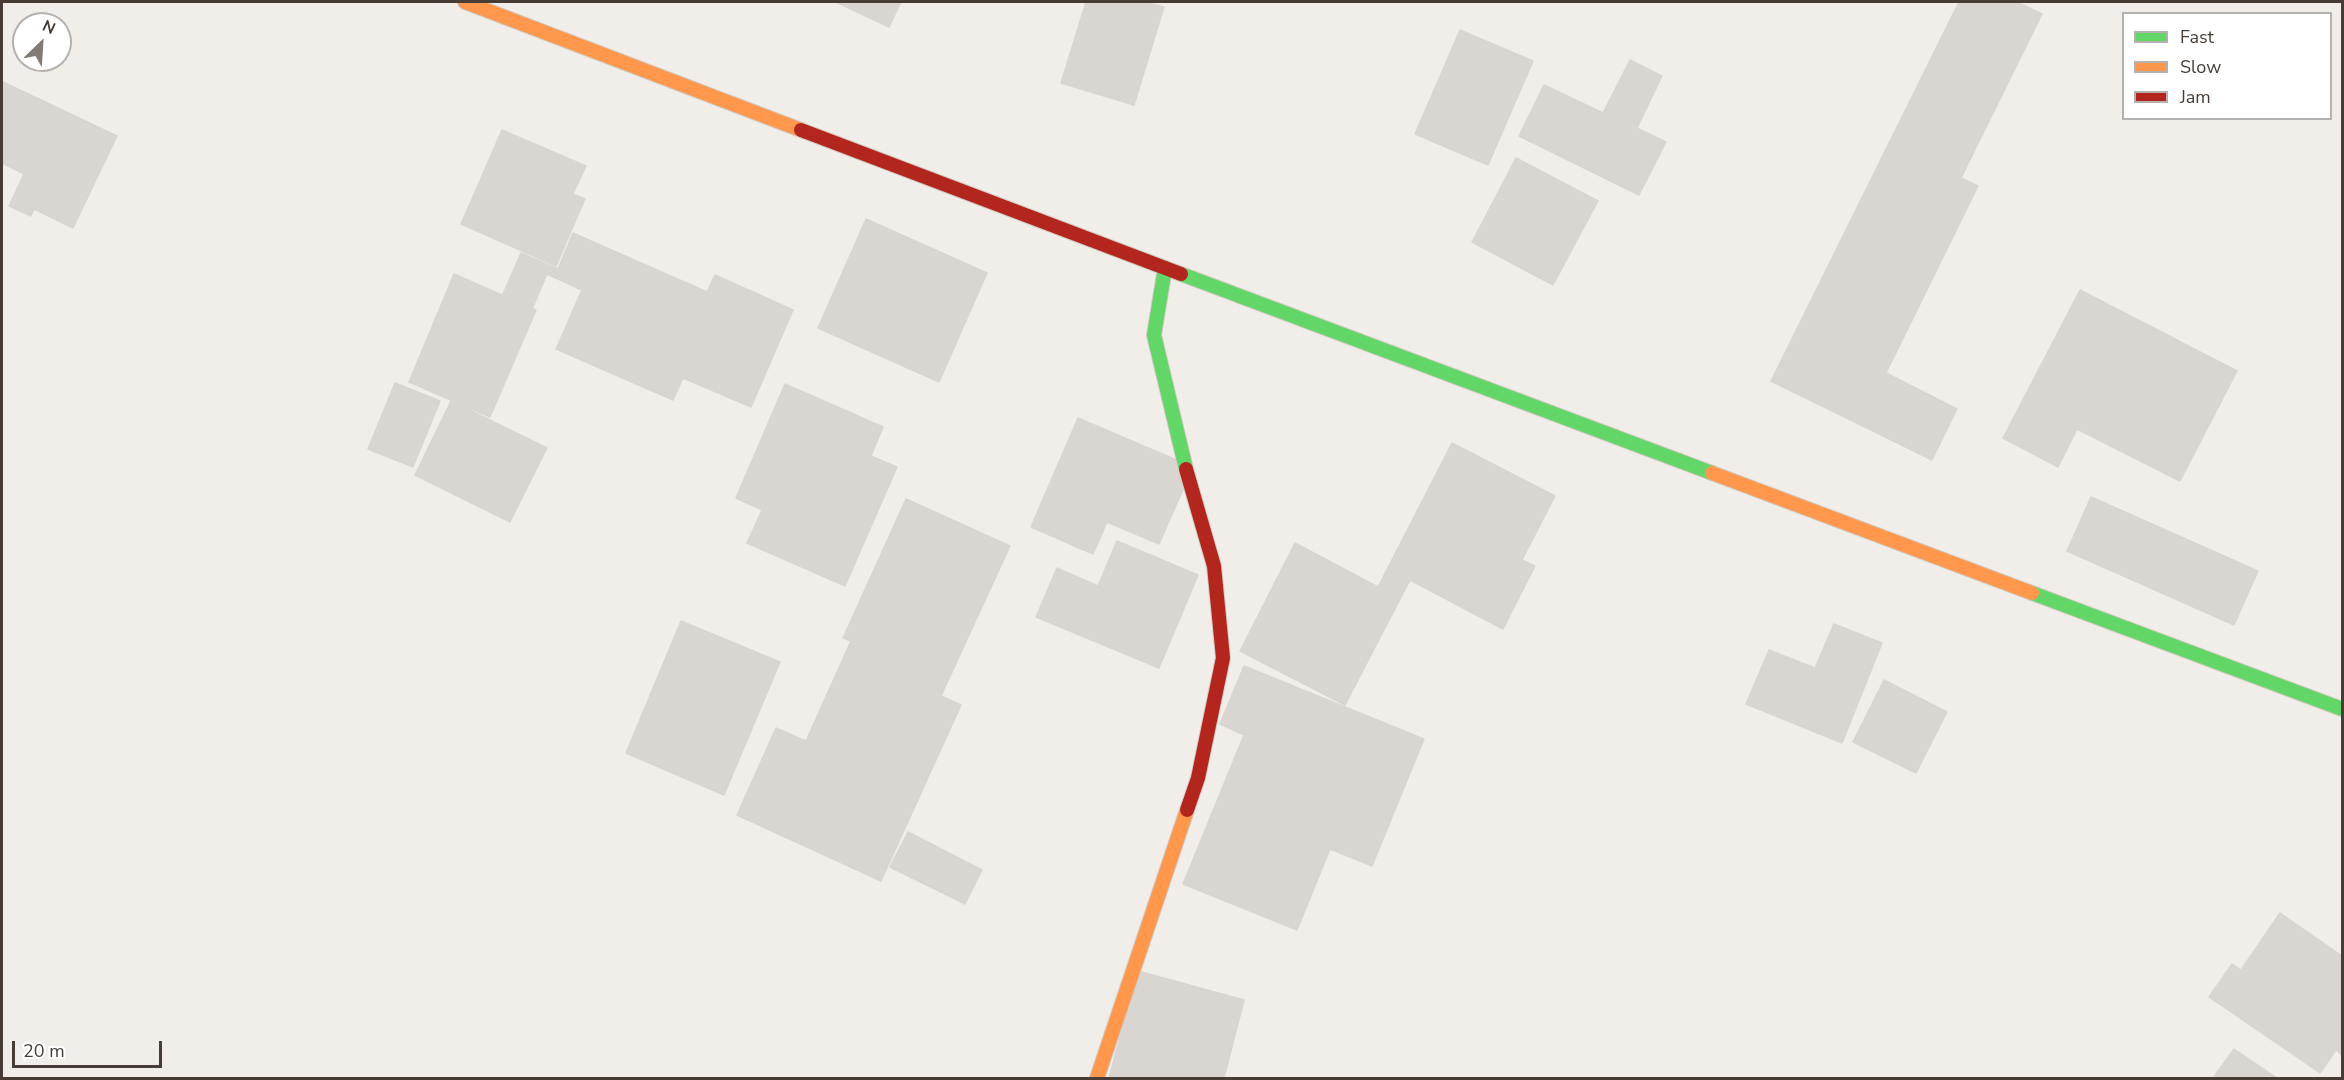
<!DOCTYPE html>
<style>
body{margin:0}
#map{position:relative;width:2344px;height:1080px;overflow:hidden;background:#f1eeea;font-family:"Nunito Sans",sans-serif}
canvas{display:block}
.frame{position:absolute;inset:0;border:3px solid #473d36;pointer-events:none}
.legend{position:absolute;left:2122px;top:12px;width:210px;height:108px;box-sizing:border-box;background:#fff;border:2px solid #b5b1af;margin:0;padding:8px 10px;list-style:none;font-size:18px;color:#473d36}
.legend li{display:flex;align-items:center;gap:12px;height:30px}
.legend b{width:30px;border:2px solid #b5b1af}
.north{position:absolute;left:12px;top:12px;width:60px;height:60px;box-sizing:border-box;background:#fff;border:2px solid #b5b1af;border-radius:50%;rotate:25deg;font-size:16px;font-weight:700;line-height:24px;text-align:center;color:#473d36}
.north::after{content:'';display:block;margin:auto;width:21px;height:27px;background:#827b75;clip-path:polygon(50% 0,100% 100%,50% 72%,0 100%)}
.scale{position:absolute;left:12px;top:1041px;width:150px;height:27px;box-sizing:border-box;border:3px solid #473d36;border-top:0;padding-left:8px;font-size:18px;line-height:21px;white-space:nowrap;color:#473d36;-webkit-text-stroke:4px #fff;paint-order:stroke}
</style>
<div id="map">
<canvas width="2344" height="1080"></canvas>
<div class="frame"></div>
<ul class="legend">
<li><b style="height:8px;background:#63d668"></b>Fast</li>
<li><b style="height:8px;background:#ff974d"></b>Slow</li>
<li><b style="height:8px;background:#b3261e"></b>Jam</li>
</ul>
<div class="north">N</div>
<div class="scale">20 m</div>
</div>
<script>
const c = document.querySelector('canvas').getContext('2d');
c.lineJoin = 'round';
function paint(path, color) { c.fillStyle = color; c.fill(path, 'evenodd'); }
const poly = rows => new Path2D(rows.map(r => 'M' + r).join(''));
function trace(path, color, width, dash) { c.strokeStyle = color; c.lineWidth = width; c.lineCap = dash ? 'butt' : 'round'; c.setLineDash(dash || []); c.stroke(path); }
const building = poly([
 [836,2,901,2,889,27,836,2],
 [1086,2,1144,2,1164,7,1134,105,1061,83,1086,2],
 [1959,2,2017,2,2042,14,1961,178,1978,186,1886,373,1957,409,1932,460,1771,381,1959,2],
 [1460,30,1533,61,1488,165,1415,134,1460,30],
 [1630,60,1662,76,1637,128,1666,142,1639,195,1519,136,1544,85,1603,113,1630,60],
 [3,82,117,136,73,228,34,209,31,216,9,206,24,174,2,163,2,86,3,82],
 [502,130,586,166,573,194,585,199,556,266,461,224,502,130],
 [1516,158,1598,201,1553,285,1472,242,1516,158],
 [866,219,987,273,939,382,818,328,866,219],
 [573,233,707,292,715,275,793,310,751,407,683,378,673,400,556,349,582,290,547,274,533,307,503,294,521,253,558,269,573,233],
 [454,274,536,310,490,417,409,382,454,274],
 [2080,290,2237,371,2180,481,2077,429,2058,467,2003,438,2080,290],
 [395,383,440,401,413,467,368,449,395,383],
 [785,384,883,427,871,456,897,467,845,586,747,543,762,510,736,498,785,384],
 [451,401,547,448,510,522,415,475,451,401],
 [1078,418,1193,467,1159,544,1107,522,1093,554,1031,527,1078,418],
 [1452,443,1555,496,1522,560,1535,566,1503,629,1410,580,1345,705,1240,651,1295,543,1378,587,1452,443],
 [2091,497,2258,571,2234,625,2067,551,2091,497],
 [906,499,1010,546,941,696,961,705,881,881,737,815,776,728,806,741,851,641,843,638,906,499],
 [1117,541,1198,575,1159,668,1036,617,1057,568,1098,586,1117,541],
 [681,621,780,662,724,795,626,753,681,621],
 [1834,624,1882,643,1842,743,1746,704,1769,650,1815,668,1834,624],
 [1244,666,1424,739,1372,866,1330,849,1297,930,1183,884,1244,735,1220,724,1244,666],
 [1884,680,1947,712,1916,773,1853,742,1884,680],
 [908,832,982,870,965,904,890,867,908,832],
 [2280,913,2342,956,2342,1055,2336,1050,2320,1073,2209,997,2232,964,2241,970,2280,913],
 [1138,971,1244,1000,1224,1078,1109,1078,1138,971],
 [2234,1049,2277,1078,2213,1078,2234,1049]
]);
paint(building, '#d9d5d1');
trace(building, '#d9d5d0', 1.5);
const fast = poly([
 [1165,268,1154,335,1186,469],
 [1181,274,1712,473],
 [2032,593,2342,709]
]);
const slow = poly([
 [465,2,801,130],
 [1712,473,2032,593],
 [1097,1078,1187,810]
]);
const jam = poly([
 [801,130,1181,274],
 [1186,469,1214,566,1223,658,1198,778,1187,810]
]);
trace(fast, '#d2cbc2', 16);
trace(slow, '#d2cbc2', 16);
trace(jam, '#d2cbc2', 16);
trace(fast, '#63d668', 14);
trace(slow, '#ff974d', 14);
trace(jam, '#b3261e', 14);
</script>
